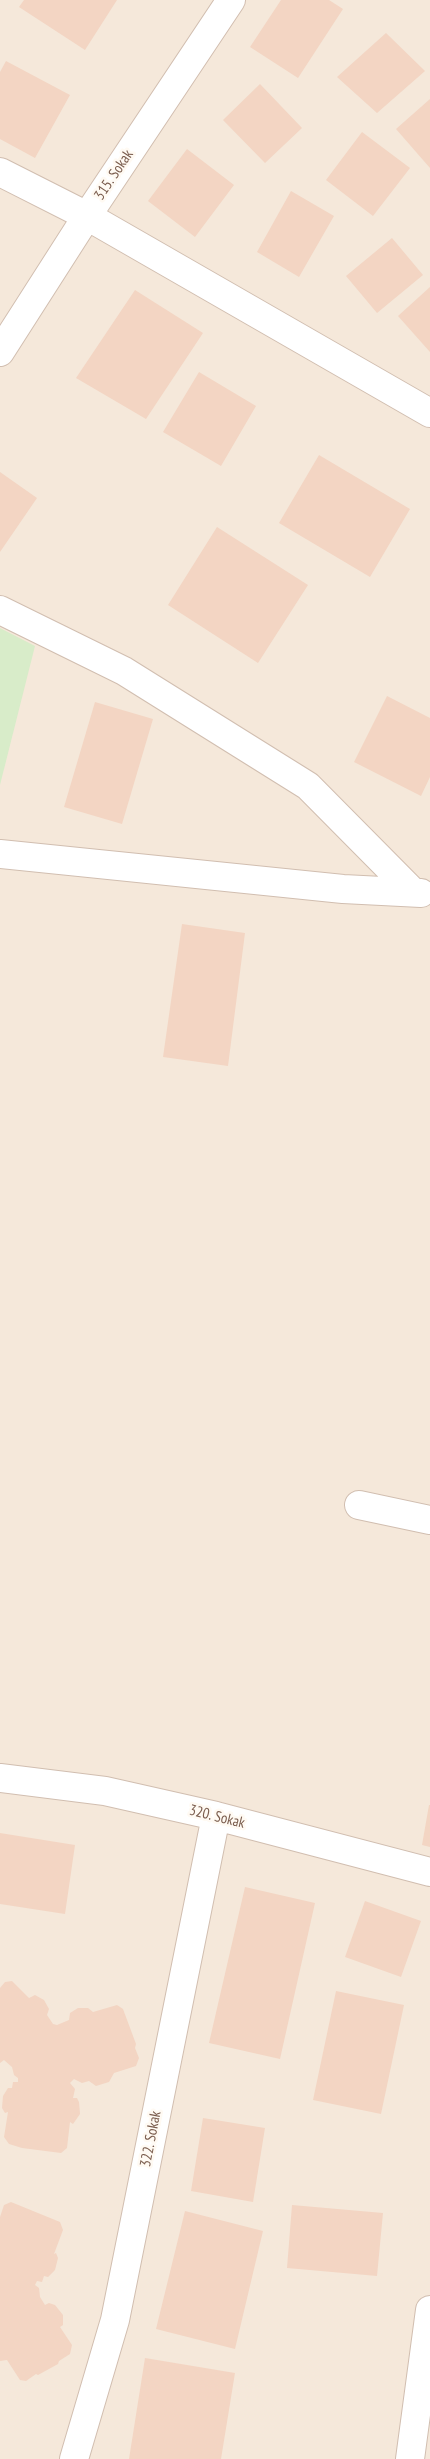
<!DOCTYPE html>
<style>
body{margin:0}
canvas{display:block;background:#fdf6ec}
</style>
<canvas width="430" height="2459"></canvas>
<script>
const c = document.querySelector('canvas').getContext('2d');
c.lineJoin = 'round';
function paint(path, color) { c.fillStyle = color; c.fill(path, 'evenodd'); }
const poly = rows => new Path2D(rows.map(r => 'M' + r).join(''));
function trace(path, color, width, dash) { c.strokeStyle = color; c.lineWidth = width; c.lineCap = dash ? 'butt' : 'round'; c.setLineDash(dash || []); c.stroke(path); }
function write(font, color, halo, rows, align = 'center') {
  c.font = font + ' "PT Sans Narrow",sans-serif'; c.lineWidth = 5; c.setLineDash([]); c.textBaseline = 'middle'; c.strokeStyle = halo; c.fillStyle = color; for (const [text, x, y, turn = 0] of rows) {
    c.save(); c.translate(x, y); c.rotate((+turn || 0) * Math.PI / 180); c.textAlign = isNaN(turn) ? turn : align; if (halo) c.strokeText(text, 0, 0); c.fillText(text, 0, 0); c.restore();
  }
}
paint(poly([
 [0,0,430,0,430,2459,0,2459]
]), '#f5e8da');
paint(poly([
 [0,628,35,646,0,785]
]), '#d8ecc9');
paint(poly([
 [24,0,117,0,85,50,19,7],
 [281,0,329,0,343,9,298,78,250,47],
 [386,33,425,71,377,113,337,77],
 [6,61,70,95,35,158,0,139,0,72],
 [260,84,302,128,265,163,223,120],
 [430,99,430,168,396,129],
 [362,132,410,168,373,216,326,180],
 [187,149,234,185,195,237,148,201],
 [291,191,334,216,299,277,257,252],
 [392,238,423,275,377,313,346,276],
 [430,287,430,352,398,316],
 [135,290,203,333,146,419,76,378],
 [199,372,256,406,221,466,163,432],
 [319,455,410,509,370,577,279,523],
 [0,472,37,498,0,552],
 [217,527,308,585,258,663,168,605],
 [387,696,430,718,430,777,421,796,354,762],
 [95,702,153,719,122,824,64,807],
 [182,924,245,933,228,1066,163,1057],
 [429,1805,430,1805,430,1847,422,1845],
 [0,1833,75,1845,65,1914,0,1904],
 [245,1887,315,1903,280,2059,209,2043],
 [365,1901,421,1921,401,1977,345,1957],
 [12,1981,29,1998,35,1995,44,2000,49,2009,47,2015,53,2024,57,2025,69,2020,70,2013,78,2008,88,2008,93,2012,117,2005,123,2009,136,2044,135,2048,139,2058,136,2066,114,2073,109,2082,96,2086,89,2081,82,2083,74,2079,70,2083,75,2089,73,2098,77,2098,79,2102,80,2114,73,2124,70,2122,67,2148,61,2153,22,2148,9,2144,4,2137,8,2112,5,2113,2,2108,3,2096,8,2088,12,2088,13,2082,18,2082,18,2078,14,2075,12,2067,4,2060,0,2063,0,1988,5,1982],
 [336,1991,404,2005,381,2114,313,2100],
 [203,2118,265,2128,253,2202,191,2191],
 [11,2202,60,2222,63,2230,54,2254,56,2253,58,2258,55,2270,48,2277,44,2276,42,2282,37,2281,35,2285,39,2288,40,2297,45,2305,49,2303,55,2305,63,2315,63,2325,60,2327,72,2345,70,2354,59,2361,58,2364,38,2375,36,2374,26,2381,20,2380,7,2360,0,2361,0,2217,4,2205],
 [292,2205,383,2213,377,2276,287,2268],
 [185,2211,263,2231,235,2349,156,2329],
 [145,2358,235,2373,221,2459,129,2459]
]), '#f3d5c3');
const minor = poly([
 [0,172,87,216,430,413],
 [0,352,87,216,231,0],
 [0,610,124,671,308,786,413,892],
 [0,854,343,889,421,893],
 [359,1505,430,1520],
 [0,1778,105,1791,216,1816,430,1872],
 [74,2459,115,2320,216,1816],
 [410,2459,430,2310]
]);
trace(minor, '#d1beb0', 30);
trace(minor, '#fff', 28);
write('15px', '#7a5c4d', '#fffaf3', [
 ["315. Sokak",114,175,-56],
 ["320. Sokak",217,1817,14],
 ["322. Sokak",151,2139,-79]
]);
</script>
